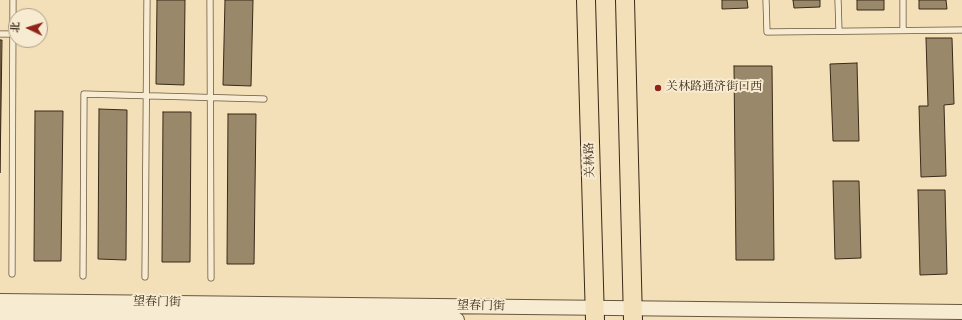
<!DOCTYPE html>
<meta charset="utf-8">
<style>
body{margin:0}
#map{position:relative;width:962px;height:320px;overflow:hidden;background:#f3e0b8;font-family:Vollkorn,"Noto Serif SC",serif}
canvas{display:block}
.north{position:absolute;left:8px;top:8px;width:40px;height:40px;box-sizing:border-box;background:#f7ebd1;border:1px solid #ab9d87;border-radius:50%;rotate:274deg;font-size:11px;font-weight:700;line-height:16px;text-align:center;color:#3a2917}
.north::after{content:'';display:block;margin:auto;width:14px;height:18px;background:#8f2418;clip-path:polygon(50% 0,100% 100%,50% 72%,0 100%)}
</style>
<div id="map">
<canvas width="962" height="320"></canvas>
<div class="north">北</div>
</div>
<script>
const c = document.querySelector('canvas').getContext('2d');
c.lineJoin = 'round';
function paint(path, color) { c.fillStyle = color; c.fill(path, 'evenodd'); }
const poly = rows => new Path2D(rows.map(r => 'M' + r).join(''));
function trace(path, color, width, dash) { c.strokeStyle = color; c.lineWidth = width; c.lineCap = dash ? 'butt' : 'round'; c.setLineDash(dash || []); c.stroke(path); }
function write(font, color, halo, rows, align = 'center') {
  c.font = font + ' Vollkorn,"Noto Serif SC",serif'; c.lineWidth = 4; c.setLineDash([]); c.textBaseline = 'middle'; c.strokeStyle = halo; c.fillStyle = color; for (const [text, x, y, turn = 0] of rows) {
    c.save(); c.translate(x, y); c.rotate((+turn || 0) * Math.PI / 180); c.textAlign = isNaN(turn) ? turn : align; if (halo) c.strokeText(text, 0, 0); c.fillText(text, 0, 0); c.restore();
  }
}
const building = poly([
 [157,0,185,0,184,85,156,84,157,0],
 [225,0,253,0,251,86,223,85,225,0],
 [722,0,747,0,748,8,722,9,722,0],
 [793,0,820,0,820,7,794,8,793,0],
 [857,0,884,0,884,10,857,10,857,0],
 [919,0,946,0,947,9,919,9,919,0],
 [926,38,952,38,954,104,944,105,946,176,921,177,919,106,928,106,926,38],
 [0,40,2,40,0,173,0,40],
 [857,63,859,141,833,141,830,64,857,63],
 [734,66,772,66,774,260,736,260,734,66],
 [99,109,127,110,126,260,98,259,99,109],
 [35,111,63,111,61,261,34,261,35,111],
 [163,112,191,112,190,262,162,262,163,112],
 [228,114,256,114,254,264,227,264,228,114],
 [833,181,859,181,861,258,835,259,833,181],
 [918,190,945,190,947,274,920,275,918,190]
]);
paint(building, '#9a886b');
trace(building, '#3a2917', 1);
const service = poly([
 [210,0,211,278],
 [766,0,767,32,962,30],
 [838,0,839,31],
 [903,0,903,30],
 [0,34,13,34],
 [12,274,13,0],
 [83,276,84,94,264,99],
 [145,277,147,0]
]);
const tertiary = poly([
 [0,301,962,312],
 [0,315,457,320]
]);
const primary = poly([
 [586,0,595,320],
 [625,0,633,320]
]);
trace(service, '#68573f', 7);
trace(tertiary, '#68573f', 16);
trace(primary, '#3a2917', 20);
trace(service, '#f7ebd1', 5.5);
trace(tertiary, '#f7ebd1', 14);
trace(primary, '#f3e0b8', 18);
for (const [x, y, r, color] of [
 [658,88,4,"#8f2418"]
]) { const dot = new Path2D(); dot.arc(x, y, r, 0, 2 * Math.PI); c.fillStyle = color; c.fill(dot); trace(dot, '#f7ebd1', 1.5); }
write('12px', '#3a2917', '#f7ebd1', [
 ["关林路通济街口西",666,88]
], 'left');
write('12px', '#3a2917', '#f7ebd1', [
 ["关林路",591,160,-92],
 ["望春门街",157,303,1],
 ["望春门街",481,307,1]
]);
</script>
